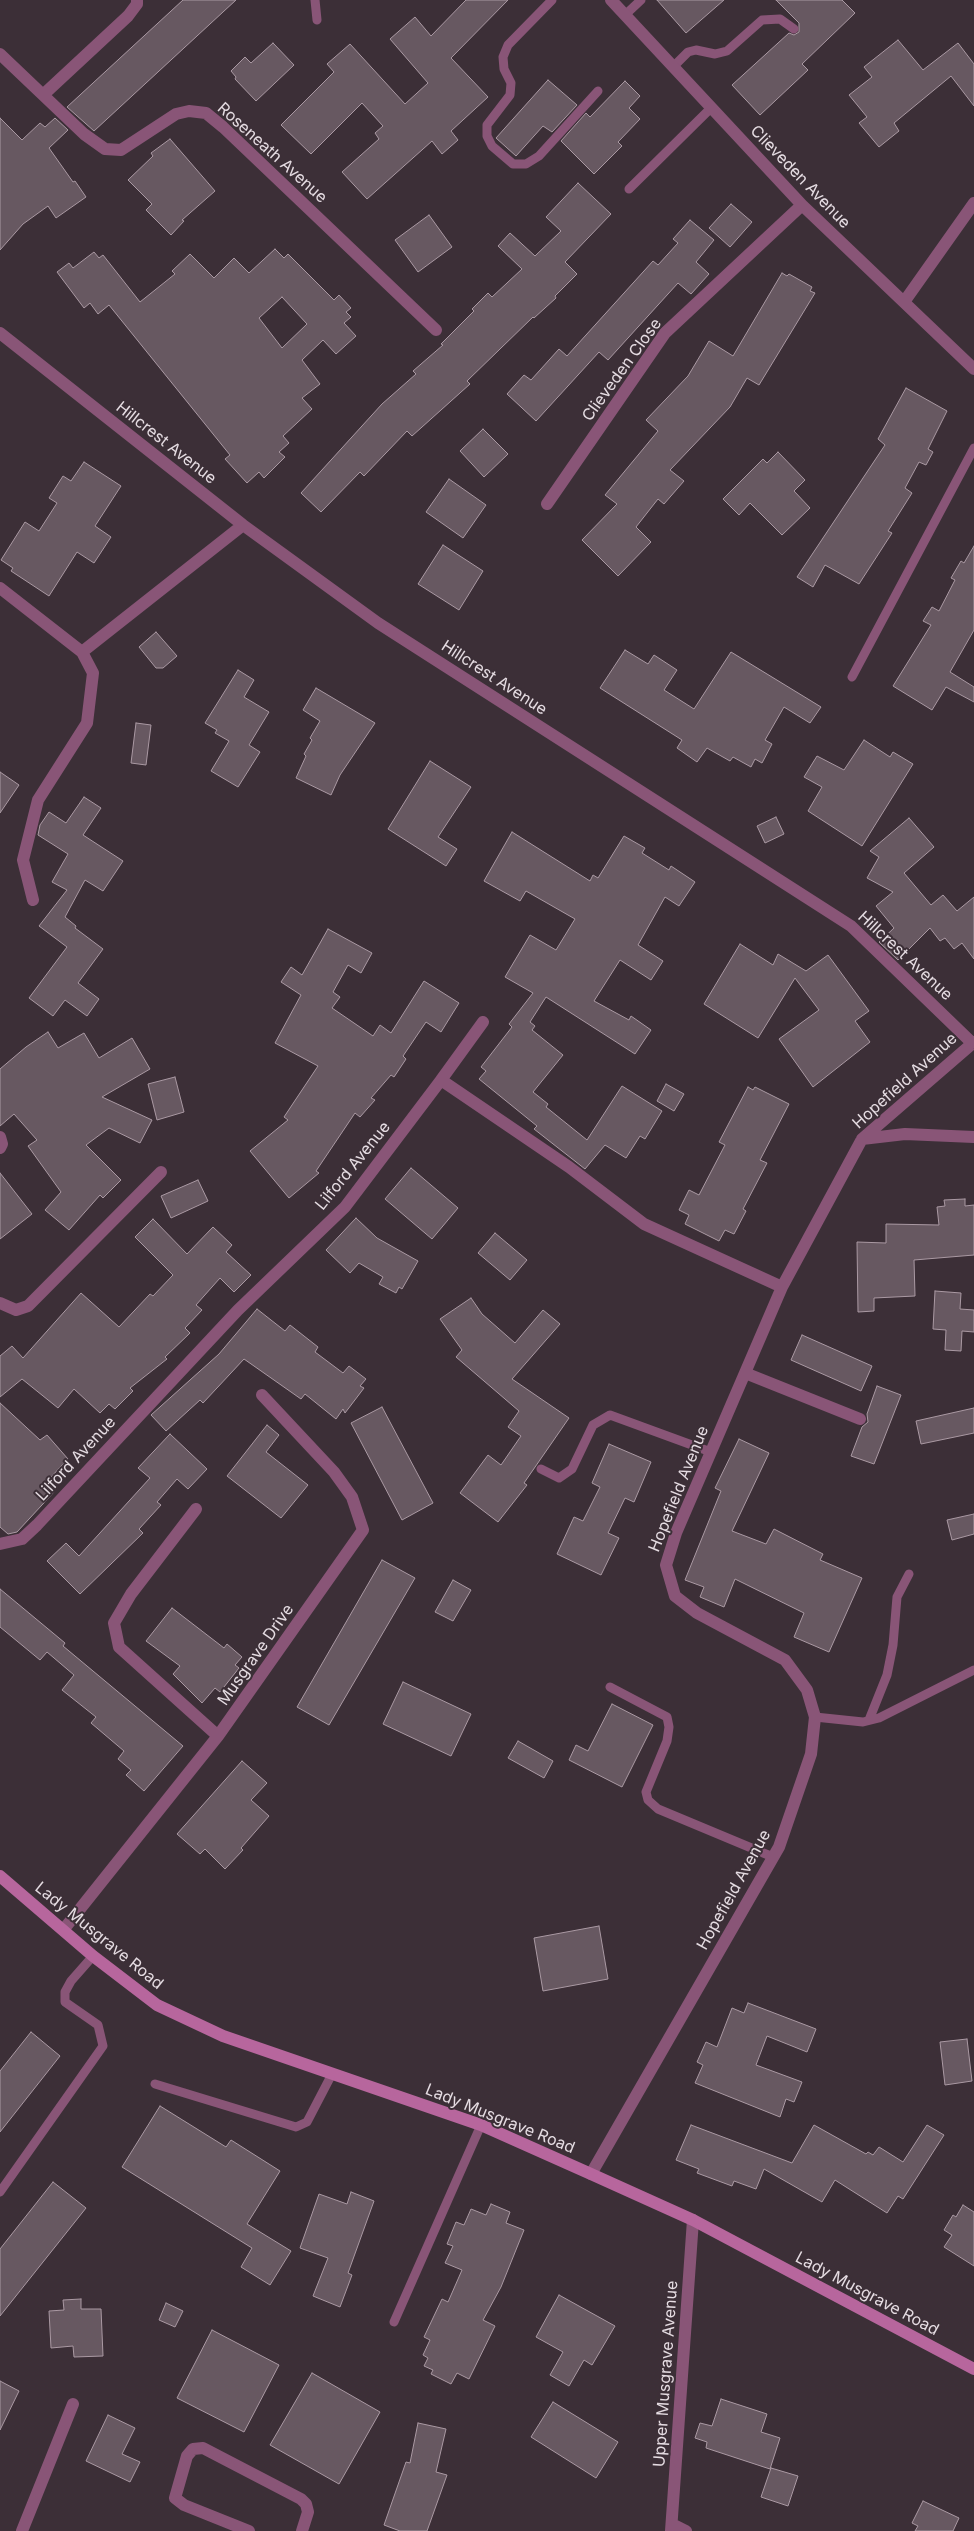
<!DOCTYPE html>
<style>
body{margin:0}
canvas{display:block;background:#3c2f37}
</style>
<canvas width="974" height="2531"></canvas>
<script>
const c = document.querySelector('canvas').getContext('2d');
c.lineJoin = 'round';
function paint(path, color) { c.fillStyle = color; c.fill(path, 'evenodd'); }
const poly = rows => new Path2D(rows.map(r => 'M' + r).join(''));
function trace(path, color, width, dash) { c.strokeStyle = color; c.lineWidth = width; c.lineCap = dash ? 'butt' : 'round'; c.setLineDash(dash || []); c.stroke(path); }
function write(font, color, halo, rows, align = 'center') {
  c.font = font + ' Inter,sans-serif'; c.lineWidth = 4; c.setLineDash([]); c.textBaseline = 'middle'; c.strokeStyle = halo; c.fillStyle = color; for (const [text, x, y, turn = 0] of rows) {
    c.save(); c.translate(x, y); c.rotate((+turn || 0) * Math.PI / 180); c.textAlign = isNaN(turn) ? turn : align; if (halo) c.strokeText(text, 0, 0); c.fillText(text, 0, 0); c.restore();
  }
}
const building = poly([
 [183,0,236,0,94,131,67,107,183,0],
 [466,0,508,0,451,58,488,97,451,131,458,140,442,154,432,141,367,199,342,172,379,139,375,133,383,126,362,103,311,154,281,125,334,72,327,64,350,44,405,104,428,83,390,39,415,17,431,36,466,0],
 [657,0,724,0,686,33,657,0],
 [776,0,842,0,855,13,802,64,808,70,760,115,732,85,789,33,794,35,799,32,799,23,776,0],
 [898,40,923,70,958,43,974,64,974,106,951,76,894,123,899,131,879,147,859,123,867,117,849,95,872,77,864,67,898,40],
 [273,43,294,65,256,101,235,79,236,77,231,71,245,57,251,63,273,43],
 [548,80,577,105,552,132,543,126,516,156,496,138,548,80],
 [625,81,640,96,629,108,640,119,618,142,622,146,594,174,561,141,586,113,590,117,625,81],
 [0,118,22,140,40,123,45,127,55,118,68,130,49,148,73,182,75,181,86,197,56,218,48,206,23,224,0,250,0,118],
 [170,139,215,191,182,220,184,221,171,235,146,210,152,204,128,180,153,156,151,153,170,139],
 [578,183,611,214,565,262,577,274,555,296,556,298,534,318,533,317,467,381,470,384,412,436,407,431,364,476,360,472,321,512,301,493,382,404,416,374,413,371,443,345,441,344,474,311,472,309,488,293,492,297,522,269,498,246,510,233,535,256,561,231,546,217,578,183],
 [731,204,752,222,730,247,709,228,731,204],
 [429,215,452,247,418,272,395,240,429,215],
 [690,220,714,240,696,262,709,274,691,294,678,283,608,360,599,352,536,421,507,394,524,375,531,380,559,349,567,356,653,261,658,265,678,243,673,239,690,220],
 [275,249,284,258,288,254,334,300,339,295,351,308,346,312,351,317,344,323,356,336,336,354,323,340,302,360,320,384,302,398,312,409,283,436,289,443,279,452,285,457,264,478,259,472,247,483,225,459,230,455,109,305,98,314,90,303,84,308,57,272,69,263,73,268,94,252,99,258,103,255,140,302,175,274,172,271,190,254,214,278,234,258,249,273,275,249],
 [282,297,307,324,282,348,259,318,282,297],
 [782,273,787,276,789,274,812,287,810,291,815,293,759,385,747,378,730,407,670,470,684,481,664,504,658,499,636,527,651,542,618,576,582,540,617,504,605,495,658,431,646,420,688,376,709,341,733,356,782,273],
 [906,388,947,411,928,449,933,452,926,465,919,462,905,488,912,493,888,531,892,533,859,584,825,565,813,587,797,577,885,445,878,439,906,388],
 [483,429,508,454,484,477,460,451,483,429],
 [778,452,805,480,794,491,810,508,782,535,750,503,739,515,723,499,763,459,767,463,778,452],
 [84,462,121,486,95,526,111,537,94,563,77,552,49,596,11,571,13,568,1,560,25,522,39,531,57,503,49,498,63,476,71,481,84,462],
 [449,479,486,505,463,538,426,512,449,479],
 [443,545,483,571,459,610,418,584,443,545],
 [974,546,974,630,950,672,974,687,974,702,946,687,932,710,893,686,931,625,923,621,932,607,939,611,955,580,951,578,961,561,964,563,974,546],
 [156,632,177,656,163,668,156,668,139,647,156,632],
 [625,650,648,664,654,655,677,670,664,690,694,709,731,652,821,707,810,723,784,707,765,740,772,744,762,763,755,759,751,767,733,757,730,761,707,748,697,762,677,748,682,740,600,688,625,650],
 [238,670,254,680,244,697,269,712,249,745,260,752,238,787,211,771,229,741,215,733,217,730,205,723,238,670],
 [316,688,375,723,340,775,331,795,296,778,306,756,304,754,312,740,310,738,320,721,303,710,316,688],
 [136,723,151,725,146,765,131,763,136,723],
 [864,740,890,757,893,752,913,764,862,846,808,811,822,787,804,777,817,756,844,770,864,740],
 [430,761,471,787,438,837,457,849,446,866,388,829,430,761],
 [0,772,19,785,0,813,0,772],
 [84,797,101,808,83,835,123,861,103,891,85,880,65,917,76,926,75,928,103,949,78,983,99,999,87,1016,65,1000,53,1016,29,998,67,947,39,926,67,890,52,882,68,854,38,835,40,825,49,812,66,823,84,797],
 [776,817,784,834,765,843,757,826,776,817],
 [909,818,934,847,904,873,931,905,943,895,957,911,974,897,974,959,962,943,954,949,945,938,940,941,930,928,898,960,879,942,894,928,876,906,893,892,867,878,879,857,870,851,909,818],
 [512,832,590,881,593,875,598,878,624,836,645,848,642,853,669,870,671,866,695,882,679,906,665,897,638,945,663,961,651,980,620,960,594,1001,629,1020,631,1016,651,1030,635,1054,546,997,530,1022,535,1026,532,1030,563,1055,533,1092,548,1104,546,1107,587,1140,622,1086,662,1111,645,1139,640,1136,626,1158,605,1145,585,1169,534,1129,537,1126,479,1079,486,1071,481,1067,512,1027,509,1024,533,993,505,977,530,935,556,950,575,919,526,891,520,901,484,881,512,832],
 [328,929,372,953,361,973,348,965,333,992,340,997,332,1008,373,1036,380,1025,391,1033,424,981,459,1003,441,1032,426,1022,403,1056,406,1059,394,1077,391,1075,371,1098,375,1100,360,1117,355,1113,316,1171,319,1173,289,1198,250,1151,288,1120,284,1117,318,1066,275,1043,301,995,281,982,291,967,302,975,328,929],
 [740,944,773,965,778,954,806,971,828,955,869,1011,855,1021,870,1042,813,1087,779,1039,819,1010,795,978,758,1038,704,1004,740,944],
 [48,1032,58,1048,84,1033,99,1058,132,1038,150,1069,102,1097,152,1120,140,1143,109,1128,86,1145,121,1180,103,1198,100,1195,69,1230,45,1210,61,1192,28,1146,37,1140,14,1114,0,1126,0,1069,26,1047,48,1032],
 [175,1077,184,1112,157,1120,148,1084,175,1077],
 [666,1084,684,1094,674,1111,657,1101,666,1084],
 [748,1087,753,1090,755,1087,789,1104,760,1160,767,1163,743,1209,746,1211,734,1234,725,1230,719,1241,685,1224,689,1215,679,1210,689,1190,699,1195,725,1145,719,1142,748,1087],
 [411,1168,458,1208,432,1239,385,1199,411,1168],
 [0,1173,32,1214,0,1239,0,1173],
 [198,1180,208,1201,171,1218,161,1196,198,1180],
 [965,1199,965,1206,974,1205,974,1255,914,1260,915,1296,874,1298,874,1311,858,1312,857,1242,886,1243,886,1224,939,1225,937,1207,945,1206,944,1200,965,1199],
 [356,1218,377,1238,418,1261,402,1289,399,1287,396,1293,379,1284,383,1277,359,1263,350,1273,326,1250,356,1218],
 [153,1219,187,1254,213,1227,232,1245,226,1252,251,1275,234,1292,220,1278,196,1305,202,1310,185,1328,190,1333,165,1357,167,1359,130,1388,133,1391,115,1409,109,1404,100,1413,74,1389,58,1408,22,1379,0,1397,0,1356,12,1346,23,1358,81,1293,119,1327,150,1294,153,1296,173,1275,135,1237,153,1219],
 [495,1233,527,1260,510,1280,478,1253,495,1233],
 [935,1291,961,1293,960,1309,974,1310,974,1332,962,1331,961,1351,945,1350,946,1330,933,1329,935,1291],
 [471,1298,482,1314,515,1343,543,1310,560,1324,512,1379,569,1418,524,1483,527,1485,498,1522,460,1493,488,1455,501,1465,521,1436,508,1427,519,1411,456,1357,462,1350,440,1319,471,1298],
 [257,1309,285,1331,290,1325,318,1347,315,1352,343,1373,349,1366,366,1379,360,1386,364,1388,345,1413,343,1409,336,1419,305,1394,301,1399,244,1359,203,1403,200,1400,166,1431,151,1415,219,1354,257,1309],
 [802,1335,872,1366,861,1391,791,1360,802,1335],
 [877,1386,901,1395,874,1464,851,1456,862,1427,868,1422,867,1414,877,1386],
 [0,1403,40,1440,47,1435,68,1459,50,1478,54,1482,48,1486,54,1492,17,1532,8,1534,0,1527,0,1403],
 [382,1407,433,1503,402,1520,351,1423,382,1407],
 [974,1408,974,1433,921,1444,916,1421,974,1408],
 [267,1425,279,1435,266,1452,308,1485,281,1518,227,1476,267,1425],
 [170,1434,207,1469,188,1489,177,1479,157,1502,161,1505,139,1529,143,1533,80,1594,47,1561,66,1543,79,1556,150,1478,138,1468,170,1434],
 [739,1439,769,1453,732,1531,766,1544,774,1529,823,1554,820,1560,862,1578,829,1652,794,1637,804,1613,735,1579,724,1607,700,1597,704,1587,685,1580,721,1491,715,1488,739,1439],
 [609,1444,651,1462,634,1502,625,1498,608,1533,619,1538,601,1575,557,1554,574,1517,583,1521,600,1487,592,1483,609,1444],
 [974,1514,974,1534,952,1540,947,1520,974,1514],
 [382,1560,415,1578,329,1725,297,1707,382,1560],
 [453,1580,471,1590,453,1621,435,1612,453,1580],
 [0,1589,65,1643,63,1646,183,1746,144,1791,126,1775,131,1770,118,1759,124,1751,91,1723,96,1717,62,1690,74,1675,47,1652,40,1660,0,1627,0,1589],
 [172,1608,224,1648,227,1644,242,1657,235,1665,239,1668,220,1692,215,1688,202,1703,173,1674,180,1666,146,1641,172,1608],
 [403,1682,471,1714,451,1756,383,1724,403,1682],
 [612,1704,653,1725,622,1787,569,1760,576,1745,588,1751,612,1704],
 [518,1741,553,1761,544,1778,508,1758,518,1741],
 [242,1761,267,1783,251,1800,269,1816,241,1848,243,1850,225,1869,205,1849,200,1854,177,1834,242,1761],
 [599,1926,608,1979,543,1991,534,1938,599,1926],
 [748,2003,816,2029,807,2052,767,2036,756,2065,802,2082,794,2102,786,2099,780,2117,695,2083,703,2065,697,2062,706,2042,717,2047,732,2008,744,2013,748,2003],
 [31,2032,60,2056,0,2132,0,2071,31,2032],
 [967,2039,972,2081,945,2085,940,2042,967,2039],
 [160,2106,226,2147,231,2140,280,2171,247,2224,291,2251,270,2285,241,2267,252,2248,122,2167,160,2106],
 [691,2125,792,2163,814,2125,866,2154,868,2152,873,2155,879,2147,903,2162,927,2125,944,2135,903,2199,898,2196,887,2213,835,2180,822,2202,764,2169,756,2189,734,2181,732,2186,697,2173,699,2169,676,2160,691,2125],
 [53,2182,86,2208,0,2316,0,2249,53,2182],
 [351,2192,374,2201,348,2273,352,2275,340,2307,313,2296,328,2258,300,2248,319,2194,347,2204,351,2192],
 [491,2204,510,2212,506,2223,524,2230,501,2287,483,2320,495,2326,469,2379,457,2373,451,2384,431,2374,433,2370,424,2366,428,2358,423,2355,430,2340,424,2337,442,2299,448,2302,462,2270,445,2263,453,2246,447,2244,456,2222,464,2225,471,2209,486,2215,491,2204],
 [963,2205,974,2212,974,2266,944,2247,952,2235,944,2230,953,2215,956,2217,963,2205],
 [559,2295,615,2326,592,2365,584,2360,569,2386,550,2375,563,2352,536,2337,559,2295],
 [81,2299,81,2309,101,2309,103,2356,74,2357,73,2346,51,2348,49,2311,64,2310,63,2300,81,2299],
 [166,2303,183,2311,175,2327,159,2320,166,2303],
 [212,2330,279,2365,244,2432,177,2398,212,2330],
 [312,2373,380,2412,339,2484,270,2445,312,2373],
 [0,2381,19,2391,0,2430,0,2381],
 [721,2399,767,2414,761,2432,780,2438,770,2469,706,2448,707,2442,695,2438,700,2423,712,2426,721,2399],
 [553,2402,618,2442,596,2478,531,2437,553,2402],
 [108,2415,135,2428,122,2454,140,2462,130,2482,86,2461,108,2415],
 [418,2423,446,2429,436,2472,447,2475,427,2531,400,2531,384,2525,406,2462,410,2463,418,2423],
 [771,2468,798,2476,788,2506,761,2497,771,2468],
 [923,2501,959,2518,953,2531,915,2531,918,2526,912,2523,923,2501]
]);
paint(building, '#675861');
trace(building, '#aa99a3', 1);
trace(poly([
 [315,0,317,20],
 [552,0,508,45,503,57,504,69,511,83,510,95,487,125,487,136,492,146,513,164,526,164,539,156,598,91],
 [625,15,641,0],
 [673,67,688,52,696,50,715,54,727,51,762,20,780,19,794,29],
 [629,189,711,108],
 [852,677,974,448],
 [541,1469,559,1478,572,1469,593,1425,610,1415,711,1452],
 [610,1687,667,1717,669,1727,667,1741,646,1792,648,1800,658,1809,773,1857],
 [815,1717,863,1722,879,1718,974,1670],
 [869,1720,887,1675,893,1645,897,1597,909,1574],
 [155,2084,296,2127,307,2122,332,2074],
 [0,2192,103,2046,98,2025,65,2002,65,1992,71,1981,93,1956],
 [394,2322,481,2125]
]), '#895577', 9);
trace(poly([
 [611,0,802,205,974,369],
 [0,54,84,134,105,149,121,150,176,114,189,111,206,113,223,127,436,330],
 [43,95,128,16,137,4,137,0],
 [904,302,974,203],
 [0,333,243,525,378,623,851,926,972,1043],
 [547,504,665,333,802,205],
 [0,588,82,652,93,673,87,723,38,800,23,860,33,900],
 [82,652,243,525],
 [441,1080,483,1022],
 [0,1137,2,1144,0,1148],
 [862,1139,905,1134,974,1137],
 [0,1303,16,1310,28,1306,161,1172],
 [745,1373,860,1419],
 [196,1509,131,1594,114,1623,119,1647,218,1736],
 [0,1544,22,1539,37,1525,238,1310,345,1207,441,1080,569,1167,644,1224,782,1287],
 [64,1929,218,1736,363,1530,352,1497,334,1472,262,1395],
 [591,2174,779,1847,811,1754,815,1717,807,1690,785,1660,697,1613,675,1596,666,1565,676,1533,782,1287,862,1139,974,1042],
 [672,2524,686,2531],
 [22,2531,73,2404],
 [249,2531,184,2505,175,2498,187,2456,193,2449,203,2448,301,2499,306,2504,308,2512,302,2531],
 [671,2531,693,2220]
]), '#895577', 12);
trace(poly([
 [0,1876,93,1956,157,2005,223,2036,481,2125,591,2174,693,2220,974,2369]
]), '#b7669d', 12);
write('16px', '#e5dce2', '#3c2f37', [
 ["Roseneath Avenue",272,153,42],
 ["Clieveden Avenue",800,177,46],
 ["Clieveden Close",622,370,-54],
 ["Hillcrest Avenue",166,443,38],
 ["Hillcrest Avenue",494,678,33],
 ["Hillcrest Avenue",905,956,43],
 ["Hopefield Avenue",905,1081,-42],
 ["Lilford Avenue",353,1166,-51],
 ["Lilford Avenue",76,1459,-47],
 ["Hopefield Avenue",679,1489,-68],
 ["Musgrave Drive",256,1655,-55],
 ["Hopefield Avenue",734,1890,-61],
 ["Lady Musgrave Road",99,1936,39],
 ["Lady Musgrave Road",500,2119,22],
 ["Lady Musgrave Road",867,2294,28],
 ["Upper Musgrave Avenue",666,2374,-86]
]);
</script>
